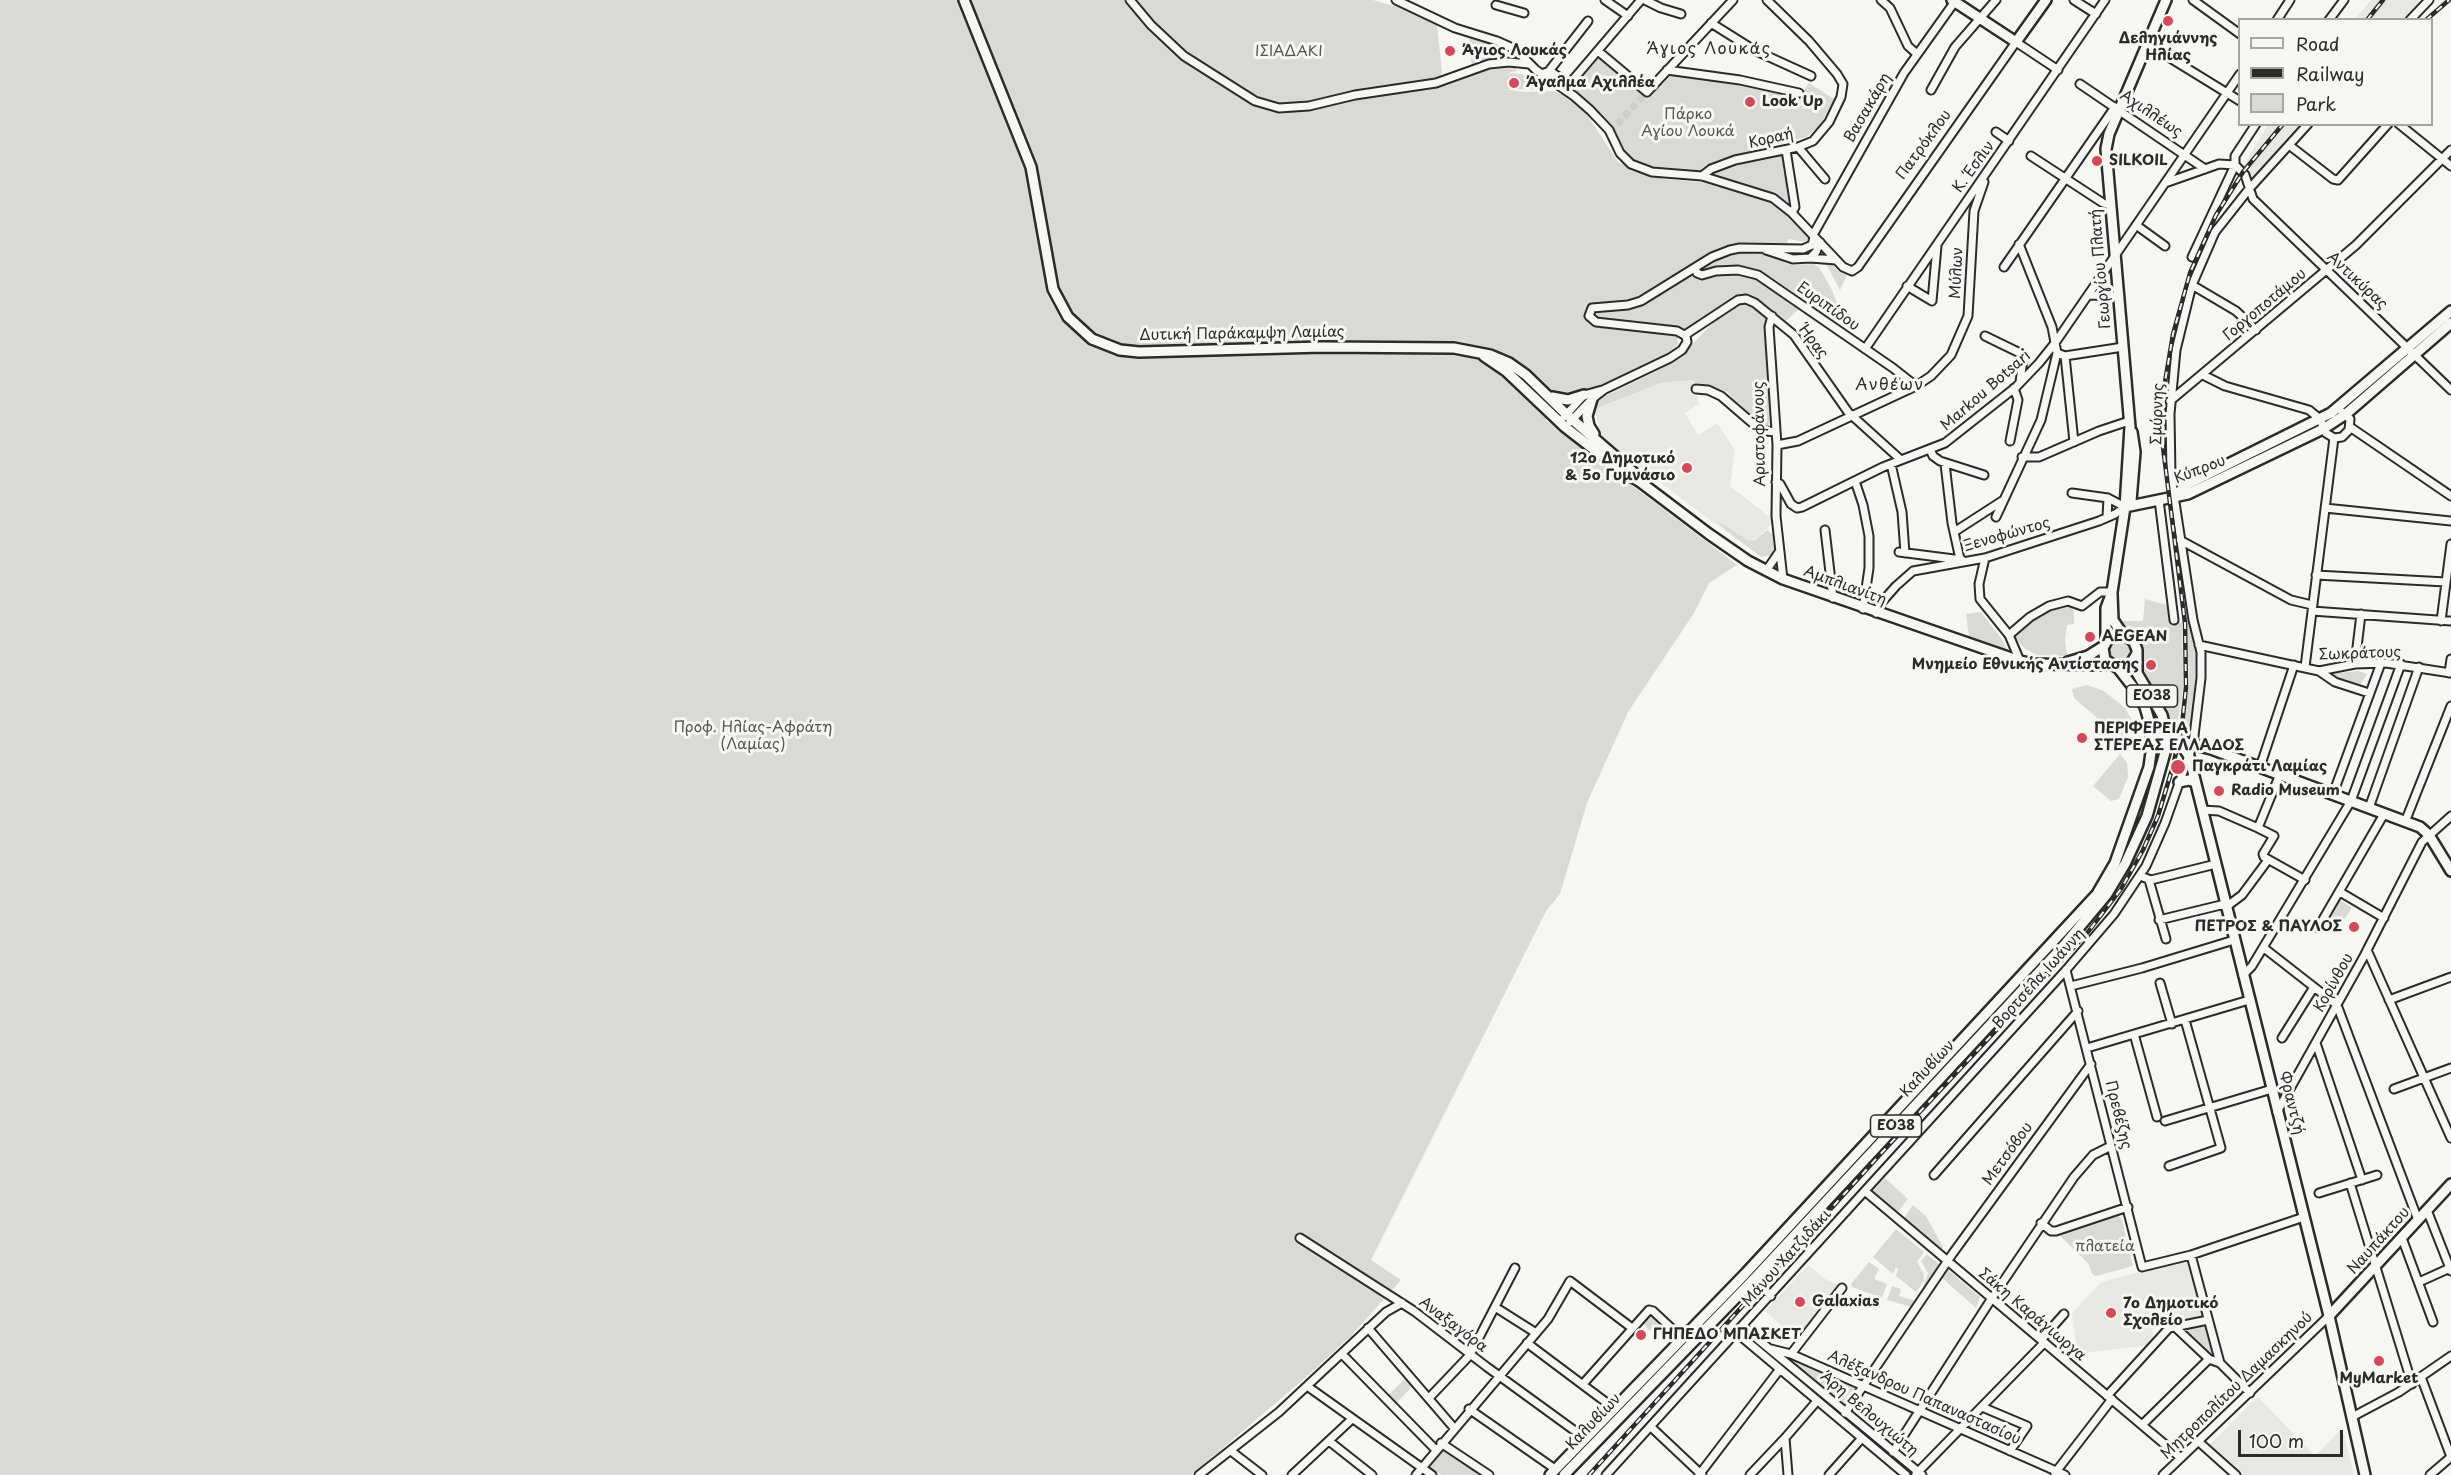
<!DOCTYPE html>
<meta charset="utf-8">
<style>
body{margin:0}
#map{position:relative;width:2451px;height:1475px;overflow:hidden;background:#f6f6f2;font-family:"Playpen Sans",sans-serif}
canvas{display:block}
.legend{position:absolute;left:2238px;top:18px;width:195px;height:108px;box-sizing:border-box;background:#f6f6f2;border:2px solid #a5a5a2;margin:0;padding:8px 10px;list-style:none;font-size:18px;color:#2b2b2b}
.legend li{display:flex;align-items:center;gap:12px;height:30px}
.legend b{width:30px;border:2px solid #a5a5a2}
.scale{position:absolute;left:2238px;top:1430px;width:105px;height:27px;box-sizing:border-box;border:3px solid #2b2b2b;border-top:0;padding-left:8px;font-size:18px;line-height:21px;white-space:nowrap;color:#2b2b2b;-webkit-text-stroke:4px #f6f6f2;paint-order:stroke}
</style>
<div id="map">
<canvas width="2451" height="1475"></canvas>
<ul class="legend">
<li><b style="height:8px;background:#f6f6f2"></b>Road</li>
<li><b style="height:8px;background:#2b2b2b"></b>Railway</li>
<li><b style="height:16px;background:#d9d9d5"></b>Park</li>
</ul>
<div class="scale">100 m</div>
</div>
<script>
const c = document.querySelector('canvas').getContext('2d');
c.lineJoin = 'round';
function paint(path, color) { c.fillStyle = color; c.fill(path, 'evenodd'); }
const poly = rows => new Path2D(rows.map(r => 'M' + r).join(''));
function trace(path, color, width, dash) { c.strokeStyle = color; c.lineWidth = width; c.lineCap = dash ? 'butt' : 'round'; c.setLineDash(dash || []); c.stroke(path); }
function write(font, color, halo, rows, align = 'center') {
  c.font = font + ' "Playpen Sans",sans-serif'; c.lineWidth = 6; c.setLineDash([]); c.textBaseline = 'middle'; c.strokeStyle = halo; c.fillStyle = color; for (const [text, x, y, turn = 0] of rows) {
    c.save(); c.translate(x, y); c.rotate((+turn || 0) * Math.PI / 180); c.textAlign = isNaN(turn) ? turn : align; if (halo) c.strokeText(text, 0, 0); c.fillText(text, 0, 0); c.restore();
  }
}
paint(poly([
 [2371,0,2421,0,2405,19,2355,19],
 [2268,125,2304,125,2248,184,2237,175],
 [1693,380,1699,404,1685,413,1698,435,1717,423,1735,450,1730,486,1771,518,1772,524,1755,539,1749,541,1722,523,1714,523,1605,441,1600,431,1595,410,1660,383],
 [2187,1260,2202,1316,2152,1329,2154,1339,2148,1345,2077,1354,2072,1313,2101,1282],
 [1808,1265,1825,1279,1841,1286,1798,1340,1765,1311],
 [2258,1397,2315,1456,2342,1428,2354,1475,2243,1475,2209,1445]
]), '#e7e7e3');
paint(poly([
 [0,0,1373,0,1398,7,1437,25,1442,72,1440,77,1435,78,1446,86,1488,69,1508,65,1514,66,1517,71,1511,72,1504,76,1512,73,1528,75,1554,90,1505,89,1524,92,1553,91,1566,96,1586,113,1618,162,1663,179,1712,183,1716,172,1719,169,1775,155,1783,155,1793,206,1786,214,1809,238,1805,242,1788,239,1783,262,1792,265,1814,264,1819,267,1832,290,1844,322,1837,322,1770,276,1761,282,1799,309,1786,321,1760,301,1741,295,1677,339,1678,344,1673,351,1621,378,1600,387,1589,387,1547,409,1546,420,1737,565,1709,583,1694,613,1628,712,1587,803,1560,894,1546,911,1371,1260,1401,1280,1351,1336,1304,1379,1191,1475,0,1475],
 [1469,37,1497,47,1513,57,1472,66],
 [1601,56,1648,96,1667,74,1764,88,1799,96,1809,83,1834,99,1821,124,1807,137,1795,140,1755,142,1749,154,1703,171,1658,170,1637,163,1623,151,1610,128,1586,100,1571,88],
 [1824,260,1828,260,1838,271,1847,275,1840,290],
 [1742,303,1756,308,1766,319,1770,420,1768,428,1762,427,1727,392,1706,384,1695,383,1693,380,1660,383,1591,411,1599,399,1659,370,1680,357,1713,323],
 [1715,522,1723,524,1749,541,1755,540,1767,530,1773,535,1774,549,1772,555,1761,557],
 [2145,599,2167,605,2169,622,2182,622,2183,688,2176,732,2168,711,2144,670,2142,645,2120,624,2120,621,2143,621],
 [2070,605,2074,611,2074,624,2067,625,2065,639,2067,656,2037,655,2024,648,2014,637,2013,635,2026,624,2046,611],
 [2186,610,2196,647,2193,725,2189,737,2183,735,2189,680],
 [1981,612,2001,638,2009,652,1969,638,1966,614],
 '2108 651a12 12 0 1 1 24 0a12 12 0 1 1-24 0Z',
 [2358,671,2367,674,2360,685,2330,674],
 [2087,685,2104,691,2125,708,2132,720,2132,728,2129,734,2124,737,2117,735,2074,698,2072,689],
 [2155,737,2161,741,2162,747,2160,762,2137,832,2130,841,2155,762,2157,747],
 [2120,754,2127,763,2128,777,2119,799,2111,801,2093,786],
 [2338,898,2352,908,2334,934,2322,926],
 [1885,1178,1908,1199,1898,1212,1873,1191],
 [1913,1205,1926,1216,1943,1247,1942,1249,1904,1218],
 [2118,1215,2122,1220,2133,1266,2096,1276,2092,1274,2088,1263,2060,1236,2067,1232],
 [1896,1229,1924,1252,1917,1262,1924,1274,1924,1281,1916,1292,1896,1276,1898,1269,1896,1267,1893,1274,1873,1257],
 [1927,1254,1940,1265,1920,1296,1928,1273,1921,1261],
 [1869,1262,1879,1269,1874,1279,1887,1284,1882,1298,1852,1287,1851,1284],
 [1948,1270,1980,1297,1976,1308,1942,1278],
 [1892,1286,1901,1289,1899,1296,1916,1301,1912,1307,1887,1300],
 [1651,1313,1669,1329,1668,1331,1662,1333,1648,1330,1643,1322],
 [2210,1323,2216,1350,2211,1355,2183,1330],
 [1791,1358,1860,1387,1846,1408,1791,1363],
 [1407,1377,1414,1385,1395,1404,1387,1396],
 [1445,1449,1483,1475,1441,1475,1430,1467]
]), '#d9d9d5');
trace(poly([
 [1610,132,1647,92]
]), '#cdcdca', 7, [7, 3.5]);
const minor = poly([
 [1130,0,1151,25,1184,56,1255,101,1279,108,1309,106,1355,95,1436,83,1489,64,1509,62,1529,64],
 [1396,0,1455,28,1497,41,1515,49,1536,70,1574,96,1590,110,1609,130,1620,153,1631,164,1652,172,1702,176,1773,198,1792,213,1843,267,1852,271,1858,267,2016,42,2058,70],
 [1605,0,1628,16],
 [1645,0,1661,8,1681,14],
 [1881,0,1890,8,1908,46,1917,54],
 [2074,0,2096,14],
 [2193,0,2240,34],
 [1496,5,1524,13],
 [2277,20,2290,0],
 [2329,20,2344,0],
 [2410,20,2429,0],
 [1711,23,1754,50,1811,76],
 [2149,45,2240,101],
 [1598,51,1647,92,1733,0],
 [1667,70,1740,80,1799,93],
 [1549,71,1588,21],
 [1541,74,1550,71,1566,82,1571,82,1641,0],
 [2080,84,2205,169],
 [1931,90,1955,47,1996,0],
 [2399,124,2451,166],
 [1996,132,2009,141],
 [2289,145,2333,179,2338,180,2388,124],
 [1798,147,1825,179],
 [1786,150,1795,207,1792,213],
 [2031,156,2103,203,2110,205],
 [1702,176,1711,169,1735,160,1798,147,1813,141,1829,122,1841,97,1843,84,1837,74,1809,41,1767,0],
 [2165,183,2219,164,2235,165,2245,175,2253,199,2451,390],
 [2136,225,2165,246],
 [1813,235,1904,73,1956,0],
 [2019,244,2052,327,2057,353,2065,356,2123,347],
 [1766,250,1793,259,1810,258,1836,260],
 [2192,257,2235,165,2235,156,2256,124],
 [1810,258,1816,252,1820,242],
 [2004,267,2115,107],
 [1695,268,1697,273,1702,275,1716,271,1738,270,1758,275,1893,368,1916,386],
 [2192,285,2236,311,2256,330],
 [1907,286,1932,301,1937,246],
 [2088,295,2118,296],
 [1772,316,1769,327,1777,445,1776,516,1783,579],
 [1685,335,1738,300,1746,299,1755,303,1794,335,1848,412,1901,460],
 [1985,336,2022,354,2023,359,2020,382],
 [1865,349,2105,0],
 [2065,356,2074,442],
 [2203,375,2225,386,2309,410,2320,419,2326,433,2334,438,2342,437,2349,430,2350,419,2342,412],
 [1696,389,1708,390,1721,396,1757,427,1766,431,1776,432],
 [2170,401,2356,245,2451,150],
 [1564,417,1584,395,1602,390],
 [1570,422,1592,399,1605,389,1670,358,1682,350,1687,342,1686,336,1677,331,1596,322,1589,316,1592,308,1628,305,1641,301,1712,257,1730,250,1740,248,1803,249,1812,245,1814,237],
 [2350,427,2451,496],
 [2010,441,2018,400,2014,388],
 [1777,445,1798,441,1916,386,1931,376,1951,355,1968,316,1974,211,1984,182],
 [1930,449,1933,456,1940,461,1984,475],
 [2022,457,2039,457,2099,431,2129,421],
 [1891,464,1902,512,1905,553],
 [1945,464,1952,523,1960,559],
 [1855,481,1863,505,1869,536,1869,568,1863,609],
 [1776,482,1780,484,1791,504,1797,508,1802,507,1883,467,1945,443,2016,387,2039,363,2055,343,2240,74],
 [2159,500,2174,620],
 [2325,508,2451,521],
 [1996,517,2041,420,2057,353],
 [2107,517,2108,498],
 [1825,530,1833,598],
 [1954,532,2002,501],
 [2180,540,2291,600,2312,605],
 [1899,552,1962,560],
 [1985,558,1979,584,1980,599,2009,635,2020,661],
 [1766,571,1779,552],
 [2316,575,2446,582],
 [2312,611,2451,621],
 [1876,613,1881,603,1896,586,1913,571,1985,558,2099,521,2115,514,2125,507,2108,498,2072,493],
 [2441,621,2451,544],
 [2009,635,2030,617,2049,606,2068,601,2082,606,2100,592,2112,592],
 [2199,645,2319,671,2355,664,2386,663,2451,673],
 [2355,664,2361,614],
 [2305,667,2334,438],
 [2319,671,2335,682,2369,693],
 [2449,673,2451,659],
 [2260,767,2294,665],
 [2333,794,2381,663],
 [2369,808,2419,667],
 [2202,810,2219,811,2258,828,2280,774],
 [2405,822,2451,706],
 [2258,828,2274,836,2263,854,2264,857,2305,880],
 [2140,876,2151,880,2216,864],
 [2149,880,2166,939],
 [2340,892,2384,918],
 [2226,907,2242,895,2268,860],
 [2159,920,2225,904],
 [2318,928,2384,814],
 [2264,948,2337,1005,2418,1220],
 [2367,950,2451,1138],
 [2066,970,2142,1267,2191,1255,2304,1217],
 [2243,975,2252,966,2351,801,2401,664],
 [2160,983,2172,1024],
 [2071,986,2142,968,2234,940],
 [2389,1000,2451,977],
 [2134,1034,2157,1117],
 [2282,1038,2314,987],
 [2316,1043,2362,1180],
 [2087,1048,2249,1000],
 [2394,1089,2451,1068],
 [2277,1112,2363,958,2422,842,2451,816],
 [2165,1121,2272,1089],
 [2169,1166,2221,1148,2185,1020],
 [1934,1175,2078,1011],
 [2350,1183,2412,1384],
 [1866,1192,2181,1458],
 [2319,1193,2377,1175],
 [2427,1210,2451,1271],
 [2041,1223,2051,1231,2056,1231,2128,1207],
 [1300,1238,1414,1311,1487,1367,1586,1439],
 [2402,1238,2433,1322],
 [2191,1255,2220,1363,2250,1393],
 [1754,1279,1771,1296],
 [2419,1282,2450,1268],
 [1495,1307,1536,1333],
 [2174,1326,2209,1359,2220,1363],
 [1743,1327,1922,1475],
 [1368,1328,1454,1428],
 [1737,1333,1906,1475],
 [2041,1340,2064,1314],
 [1527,1343,1615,1409],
 [1771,1349,1791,1354,2065,1475],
 [1342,1354,1436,1450],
 [1791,1354,1842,1288],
 [2421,1377,2451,1457],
 [1583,1384,1649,1310,1653,1311,1683,1339],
 [1307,1386,1432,1475],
 [2107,1396,2169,1328,2208,1320],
 [1429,1398,1470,1355,1515,1268],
 [1982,1407,2027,1426,2010,1451],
 [1469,1409,1555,1469],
 [1845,1413,1953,1253,2091,1064],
 [2352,1417,2399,1392,2451,1356],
 [2142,1425,2209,1359],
 [1651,1427,1702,1475],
 [1785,1438,1788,1475],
 [1329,1441,1372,1475],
 [2199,1442,2236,1475],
 [1441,1443,1489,1475],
 [1231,1451,1262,1475],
 [1893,1452,1992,1298,2074,1177,2093,1155,2111,1146],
 [2055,1473,2112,1399],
 [1916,1474,2044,1343],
 [1199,1475,1279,1412,1386,1312,1402,1303],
 [1292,1475,1352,1419],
 [1416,1475,1548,1319,1570,1281,1632,1328],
 [1606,1475,2066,970,2114,914,2146,866,2165,823,2193,744,2201,678,2201,652,2193,620,2171,476,2170,414,2176,350,2192,285,2215,232,2249,189,2308,124],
 [1699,1475,1780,1369],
 [1750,1475,1785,1438,1817,1401],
 [1829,1475,1862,1438],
 [2163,1475,2329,1316],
 [2430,1475,2451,1457]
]);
const major = poly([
 [964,0,1031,167,1053,289,1068,317,1092,339,1120,350,1139,352,1322,347,1454,348,1490,355,1509,363,1526,375,1566,414,1633,472,1639,481],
 [1952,0,2016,42,2046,0],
 [1484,356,1506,371,1565,427,1623,472,1639,481,1709,534,1748,561,1783,579,2020,661,2034,664,2110,665],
 [1552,397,1568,400,1584,395],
 [1592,399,1587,416,1589,426,1594,434],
 [2174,497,2186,485,2331,413,2451,311],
 [2131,501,2135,452,2132,432],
 [2125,507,2188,494,2323,429,2346,414,2451,323],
 [2112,594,2113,620,2123,635],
 [2106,641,2106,608,2112,592,2125,507,2130,427,2106,149,2109,134,2166,0],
 [2068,662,2088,656,2104,646],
 [2150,724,2167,738,2211,749,2420,827,2429,835,2451,871],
 [2179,742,2189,756,2329,1316,2365,1475],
 [2179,782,2189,780,2195,782],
 [2329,1316,2451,1184],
 [1550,1475,1745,1274,2097,894,2115,863,2149,767,2152,745,2150,724,2145,707,2133,687,2118,668],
 [1564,1475,1754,1279,2066,943,2107,894,2125,864,2147,816,2166,749,2166,731,2162,715,2137,673,2137,650,2134,642,2126,635,2116,635,2108,639,2103,648,2105,660,2118,668,2130,665,2136,655]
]);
trace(minor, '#2b2b2b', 11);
trace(major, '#2b2b2b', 14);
trace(minor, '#f6f6f2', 7);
trace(major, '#f6f6f2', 9);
const rail = poly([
 [2367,20,2383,0],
 [2426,20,2449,0],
 [1589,1475,1886,1148,2088,932,2121,889,2143,850,2158,816,2173,766,2182,725,2186,687,2185,623,2163,447,2164,388,2173,334,2190,273,2216,215,2243,172,2283,124]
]);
trace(rail, '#2b2b2b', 4.5);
trace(rail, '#f6f6f2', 2, [7]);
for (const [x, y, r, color] of [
 [2168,21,6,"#d1495b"],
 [1450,51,6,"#d1495b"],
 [1514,83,6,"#d1495b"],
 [1750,102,6,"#d1495b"],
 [2097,161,6,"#d1495b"],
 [1687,468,6,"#d1495b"],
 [2090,637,6,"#d1495b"],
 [2151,665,6,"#d1495b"],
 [2082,738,6,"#d1495b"],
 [2178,767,8,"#d1495b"],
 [2219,791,6,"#d1495b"],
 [2354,927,6,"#d1495b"],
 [1800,1302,6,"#d1495b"],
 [2111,1313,6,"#d1495b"],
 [1641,1335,6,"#d1495b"],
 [2379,1361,6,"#d1495b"]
]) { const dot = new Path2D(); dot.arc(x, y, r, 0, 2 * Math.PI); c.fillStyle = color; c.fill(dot); trace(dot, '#f6f6f2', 2); }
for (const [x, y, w] of [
 [2152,696,51],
 [1896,1126,51]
]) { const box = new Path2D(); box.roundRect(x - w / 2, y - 11, w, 22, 4.5); c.fillStyle = '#f6f6f2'; c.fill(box); trace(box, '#2b2b2b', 1.5); }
write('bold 14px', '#2b2b2b', null, [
 ["ΕΟ38",2152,696],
 ["ΕΟ38",1896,1126]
]);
write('bold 15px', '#2b2b2b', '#f6f6f2', [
 ["Δεληγιάννης",2168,39,"center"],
 ["Ηλίας",2168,56,"center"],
 ["Άγιος Λουκάς",1462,51],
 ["Άγαλμα Αχιλλέα",1526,83],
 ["Look Up",1762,102],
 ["SILKOIL",2109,161],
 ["12ο Δημοτικό",1675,459,"right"],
 ["& 5ο Γυμνάσιο",1675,476,"right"],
 ["AEGEAN",2102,637],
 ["Μνημείο Εθνικής Αντίστασης",2139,665,"right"],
 ["ΠΕΡΙΦΕΡΕΙΑ",2094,729],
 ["ΣΤΕΡΕΑΣ ΕΛΛΑΔΟΣ",2094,746],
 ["Παγκράτι Λαμίας",2192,767],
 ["Radio Museum",2231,791],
 ["ΠΕΤΡΟΣ & ΠΑΥΛΟΣ",2342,927,"right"],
 ["Galaxias",1812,1302],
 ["7ο Δημοτικό",2123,1304],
 ["Σχολείο",2123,1321],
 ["ΓΗΠΕΔΟ ΜΠΑΣΚΕΤ",1653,1335],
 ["MyMarket",2379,1379,"center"]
], 'left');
write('15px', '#565656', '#f6f6f2', [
 ["ΙΣΙΑΔΑΚΙ",1289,52],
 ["Πάρκο",1688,115],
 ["Αγίου Λουκά",1688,132],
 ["Προφ. Ηλίας-Αφράτη",753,728],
 ["(Λαμίας)",753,745],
 ["πλατεία",2105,1247]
]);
write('15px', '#2b2b2b', '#f6f6f2', [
 ["Βασακάρη",1868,108,-60],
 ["Αχιλλέως",2151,114,34],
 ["Κοραή",1771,139,-13],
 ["Πατρόκλου",1924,145,-54],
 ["K. Έσλιν",1974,167,-54],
 ["Γεωργίου Πλατή",2101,269,-95],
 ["Μύλων",1957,273,-87],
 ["Αντικύρας",2357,281,43],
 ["Γοργοποτάμου",2265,305,-40],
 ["Ευριπίδου",1828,307,35],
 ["Δυτική Παράκαμψη Λαμίας",1242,334,-1],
 ["Ήρας",1813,342,53],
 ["Markou Botsari",1986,391,-41],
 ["Σμύρνης",2158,414,-88],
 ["Αριστοφάνους",1760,434,-91],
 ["Κύπρου",2200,470,-21],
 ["Ξενοφώντος",2007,535,-16],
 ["Αμπλιανίτη",1845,586,20],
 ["Σωκράτους",2360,654,-2],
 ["Βορτσέλα Ιωάννη",2039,979,-48],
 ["Κορίνθου",2334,983,-61],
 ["Καλυβίων",1928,1069,-47],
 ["Φραντζή",2291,1103,76],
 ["Πρεβέζης",2118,1115,76],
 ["Μετσόβου",2008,1154,-54],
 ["Ναυπάκτου",2379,1241,-48],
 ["Μάνου Χατζιδάκι",1787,1258,-48],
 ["Σάκη Καράγιωργα",2032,1315,40],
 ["Αναξαγόρα",1453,1325,37],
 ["Μητροπολίτου Δαμασκηνού",2237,1386,-44],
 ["Αλέξανδρου Παπαναστασίου",1924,1398,24],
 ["Άρη Βελουχιώτη",1869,1414,40],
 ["Καλυβίων",1594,1422,-46]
]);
c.letterSpacing = '1.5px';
write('16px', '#2b2b2b', '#f6f6f2', [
 ["Άγιος Λουκάς",1709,50],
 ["Ανθέων",1890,386]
]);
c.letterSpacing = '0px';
</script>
